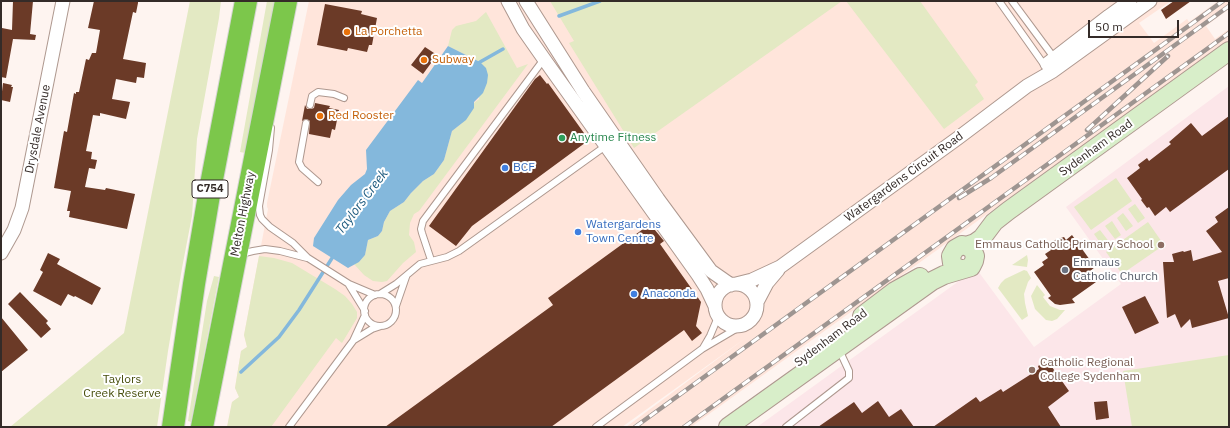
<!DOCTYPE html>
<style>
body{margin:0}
#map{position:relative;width:1230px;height:428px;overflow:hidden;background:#fef4f0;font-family:"IBM Plex Sans",sans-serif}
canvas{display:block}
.frame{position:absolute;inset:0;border:2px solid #342b28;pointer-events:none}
.scale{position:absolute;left:1088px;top:20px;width:91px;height:18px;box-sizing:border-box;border:2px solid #342b28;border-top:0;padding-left:5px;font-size:12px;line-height:14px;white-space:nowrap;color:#342b28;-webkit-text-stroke:3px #fff;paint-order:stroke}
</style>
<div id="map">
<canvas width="1230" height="428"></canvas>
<div class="frame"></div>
<div class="scale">50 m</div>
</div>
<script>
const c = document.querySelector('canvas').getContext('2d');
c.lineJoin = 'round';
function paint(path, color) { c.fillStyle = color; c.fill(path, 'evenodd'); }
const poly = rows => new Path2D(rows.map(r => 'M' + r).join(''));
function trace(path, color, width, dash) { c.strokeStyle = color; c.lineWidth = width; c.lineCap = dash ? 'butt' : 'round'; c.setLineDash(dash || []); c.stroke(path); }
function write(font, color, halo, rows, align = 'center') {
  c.font = font + ' "IBM Plex Sans",sans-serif'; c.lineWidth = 4; c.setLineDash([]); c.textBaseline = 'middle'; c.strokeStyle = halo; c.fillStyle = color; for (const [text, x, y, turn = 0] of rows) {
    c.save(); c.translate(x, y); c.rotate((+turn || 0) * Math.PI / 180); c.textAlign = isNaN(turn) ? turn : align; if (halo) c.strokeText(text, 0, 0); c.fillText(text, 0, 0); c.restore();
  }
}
paint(poly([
 [309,1,1171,1,1139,23,1154,43,1187,19,1189,22,1218,1,1229,1,1229,9,1206,26,1215,39,1229,29,1229,40,691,427,626,427,747,337,622,427,227,427,232,402,239,397,235,388,241,351,247,347,244,335,268,209,267,207,267,203]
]), '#ffe5db');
paint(poly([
 [1229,86,1229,427,757,427,959,281,968,278,978,271,1034,347,1121,284,1066,207]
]), '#fce6e9');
paint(poly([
 [190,1,221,1,219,18,197,139,192,216,182,268,168,351,157,427,10,427,124,333],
 [267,1,279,1,245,153,240,152],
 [550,1,842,1,634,148,569,43,574,41],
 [846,1,920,1,978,82,975,85,984,99,944,129],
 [486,12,517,68,528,64,419,211,414,214,410,223,409,235,414,242,416,252,403,263,387,281,382,282,373,281,364,275,354,264,359,262,365,255,368,240,378,236,382,231,384,222,390,211,404,202,411,193,423,181,434,174,444,160,452,131,461,124,474,103,479,99,480,62,448,46,452,30,456,26,476,21],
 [1116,178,1132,201,1091,230,1074,207],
 [1135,204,1145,218,1138,223,1128,209],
 [1123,213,1133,226,1126,231,1117,218],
 [1112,221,1121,235,1115,239,1105,226],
 [1148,222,1164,245,1122,274,1106,252],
 [1100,230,1110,243,1103,247,1094,234],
 [1027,255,1028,260,1027,267,1012,265],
 [259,256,274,258,292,263,335,289,345,296,352,304,357,312,357,318,342,343,336,338,271,427,227,427,232,402,239,397,235,388,241,351,247,347,244,335],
 [1024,270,1027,271,1031,278,1028,282,1024,294,1025,303,1028,316,1022,320,998,288,1001,283,1005,279],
 [214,276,219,277,191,422,188,421,207,301],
 [1037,285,1045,295,1043,297,1050,306,1060,310,1065,310,1057,319,1052,321,1046,320,1035,309,1031,296],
 [1229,355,1229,427,1132,427,1123,371]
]), '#e3e9c3');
paint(poly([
 [448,46,480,62,486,68,488,75,487,83,483,93,474,102,474,108,466,120,452,131,444,160,434,174,423,181,411,193,404,202,390,211,384,222,382,231,378,236,368,240,365,255,359,262,348,268,313,246,314,238,338,200,351,185,365,174,367,169,366,150,418,80,422,83]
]), '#84b8dc');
trace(poly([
 [559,16,600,1],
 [478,64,480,62,503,49],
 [241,372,279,337,299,310,334,255]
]), '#84b8dc', 3.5);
paint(poly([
 [13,1,33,1,30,34,36,35,35,40,13,39,6,78,1,77,1,34,2,28,12,30],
 [94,1,138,1,138,3,136,13,133,12,123,59,146,63,144,78,137,77,136,83,116,79,112,99,130,102,126,119,100,113,100,116,93,115,86,151,92,152,91,159,97,160,95,169,89,168,85,187,105,190,106,188,135,194,127,229,69,217,70,211,67,211,71,191,54,188,64,131,67,132,74,93,76,94,76,92,79,92,86,59,89,60,92,53,96,53,100,30,88,28],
 [1174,1,1191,1,1166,19,1161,10],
 [325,4,362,11,361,14,377,18,372,45,369,45,367,52,348,48,347,51,317,45],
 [425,47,437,55,423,74,411,65],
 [540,75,547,84,548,83,589,140,472,226,456,246,429,226,535,79],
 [3,83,12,85,11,87,13,87,10,102,1,100],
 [315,103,330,106,329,108,339,110,335,130,332,129,330,138,309,134,310,121,306,119,302,121,305,105,307,109,311,109,314,108],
 [1229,116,1229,169,1170,212,1166,207,1155,216,1149,207,1147,208,1141,200,1142,199,1127,178,1140,168,1138,165,1139,164,1147,158,1149,161,1171,144,1169,142,1191,123,1202,136],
 [1229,207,1229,278,1218,281,1229,318,1192,328,1190,319,1181,328,1175,314,1167,318,1163,262,1174,262,1172,254,1183,251,1184,252,1191,250,1193,261,1222,252,1206,231,1218,222,1215,217],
 [650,224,664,241,660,244,701,302,696,326,702,333,692,341,684,330,551,427,385,427,553,305,548,298],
 [1072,235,1095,267,1089,272,1096,282,1072,299,1075,303,1060,305,1055,304,1048,298,1051,296,1034,272,1044,265,1042,262,1048,258,1045,254,1051,250,1046,243,1064,237,1066,240],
 [48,253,60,259,57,264,101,288,92,305,75,296,74,297,68,294,61,306,33,291,43,272,40,270],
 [20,292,48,321,46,323,51,329,41,338,8,304],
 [1145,296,1159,323,1135,334,1122,307],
 [1,317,28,350,1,372],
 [1047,360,1069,391,1048,407,1061,427,933,427,976,397,980,402,1001,389,1003,392,1039,369,1038,366],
 [878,401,889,417,901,409,914,427,818,427,854,402,862,413],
 [1107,401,1109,418,1096,420,1094,402]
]), '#6b3a27');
const lane = poly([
 [999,1,1045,66],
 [1012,1,1055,59],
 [310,105,312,96,318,92,334,94,344,98],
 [306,123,299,162,302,168,318,182],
 [271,128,269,150,259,206,260,215,262,219,270,227,293,243,308,258,349,284,375,295],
 [241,254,253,251,265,249,280,251,307,258],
 [431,260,422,233,421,229,423,221,544,59],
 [349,285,365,311],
 [380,294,396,284,420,264,447,257,459,251,607,145],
 '364 310a16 16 0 1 1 32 0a16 16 0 1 1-32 0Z',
 [396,306,406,277],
 [354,340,372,329,381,326],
 [703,348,710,336,718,317],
 [289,427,353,341,365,315],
 [596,427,702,349,741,326],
 [786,427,849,378,849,371,842,356,837,350]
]);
const street = poly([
 [508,1,523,29,544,59,698,275,707,289,715,306],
 [526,1,583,91,658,199,711,271,731,285],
 [1047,64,1109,16,1130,1],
 [1,253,14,230,22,208,63,1],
 '715 305a21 21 0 1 1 42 0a21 21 0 1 1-42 0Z',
 [736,284,752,280,780,267,958,138,1027,86,1053,71,1150,1],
 [757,302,767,283,778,270]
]);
const secondary = poly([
 [966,246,975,243,982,238,994,222,1008,211,1229,51],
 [862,316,895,291,920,277],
 [728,427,932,281,944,275,971,267,974,261,975,256,972,249,966,246,962,245,955,249,951,256,952,263,954,266,960,269]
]);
const highway = poly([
 [173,427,194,284,209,195,246,1],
 [202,427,286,1]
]);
trace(lane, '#ae988f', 8);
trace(street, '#ae988f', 15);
trace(secondary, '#ae988f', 20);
trace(highway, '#d6d5d4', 24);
trace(lane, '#fff', 6);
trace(street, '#fff', 13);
trace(secondary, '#d8eec9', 18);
trace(highway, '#7cc74b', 22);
const rail = poly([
 [1087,130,1168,56],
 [959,198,991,178,1229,6],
 [635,427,1223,1],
 [684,427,1229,33]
]);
trace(rail, '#9e9591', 4.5);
trace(rail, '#fff', 3, [9]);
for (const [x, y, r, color] of [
 [347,32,4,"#e8710a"],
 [424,60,4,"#e8710a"],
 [320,116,4,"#e8710a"],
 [562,138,4,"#2e9e5b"],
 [505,168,4,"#3f7fe0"],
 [578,232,4,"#3f7fe0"],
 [1161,245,4,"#8d6e63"],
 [1065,270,4,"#6b7280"],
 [634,294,4,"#3f7fe0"],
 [1032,370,4,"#8d6e63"]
]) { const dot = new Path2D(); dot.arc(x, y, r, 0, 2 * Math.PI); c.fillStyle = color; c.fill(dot); trace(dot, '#fff', 1.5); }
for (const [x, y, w] of [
 [210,189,36]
]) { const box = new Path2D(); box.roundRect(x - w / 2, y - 9, w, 18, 3); c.fillStyle = '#fff'; c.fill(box); trace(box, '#342b28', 1); }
write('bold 11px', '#342b28', null, [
 ["C754",210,189]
]);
write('12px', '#c56008', '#fff', [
 ["La Porchetta",355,32],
 ["Subway",432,60],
 ["Red Rooster",328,116]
], 'left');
write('12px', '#342b28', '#fff', [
 ["Drysdale Avenue",38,129,-79],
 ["Sydenham Road",1096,148,-36],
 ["Watergardens Circuit Road",904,177,-36],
 ["Melton Highway",243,214,-79],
 ["Sydenham Road",831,338,-37]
]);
write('12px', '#27864d', '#fff', [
 ["Anytime Fitness",570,138]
], 'left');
write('12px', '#366cbe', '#fff', [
 ["BCF",513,168],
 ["Watergardens",586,225],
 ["Town Centre",586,239],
 ["Anaconda",642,294]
], 'left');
write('12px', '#785e54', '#fff', [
 ["Emmaus Catholic Primary School",1153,245],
 ["Catholic Regional",1040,363,"left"],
 ["College Sydenham",1040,377,"left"]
], 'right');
write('12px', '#5b616d', '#fff', [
 ["Emmaus",1073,263],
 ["Catholic Church",1073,277]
], 'left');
write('12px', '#474e0c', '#fff', [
 ["Taylors",122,380],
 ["Creek Reserve",122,394]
]);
write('italic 13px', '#1d5a7e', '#fff', [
 ["Taylors Creek",362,202,-53]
]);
</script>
